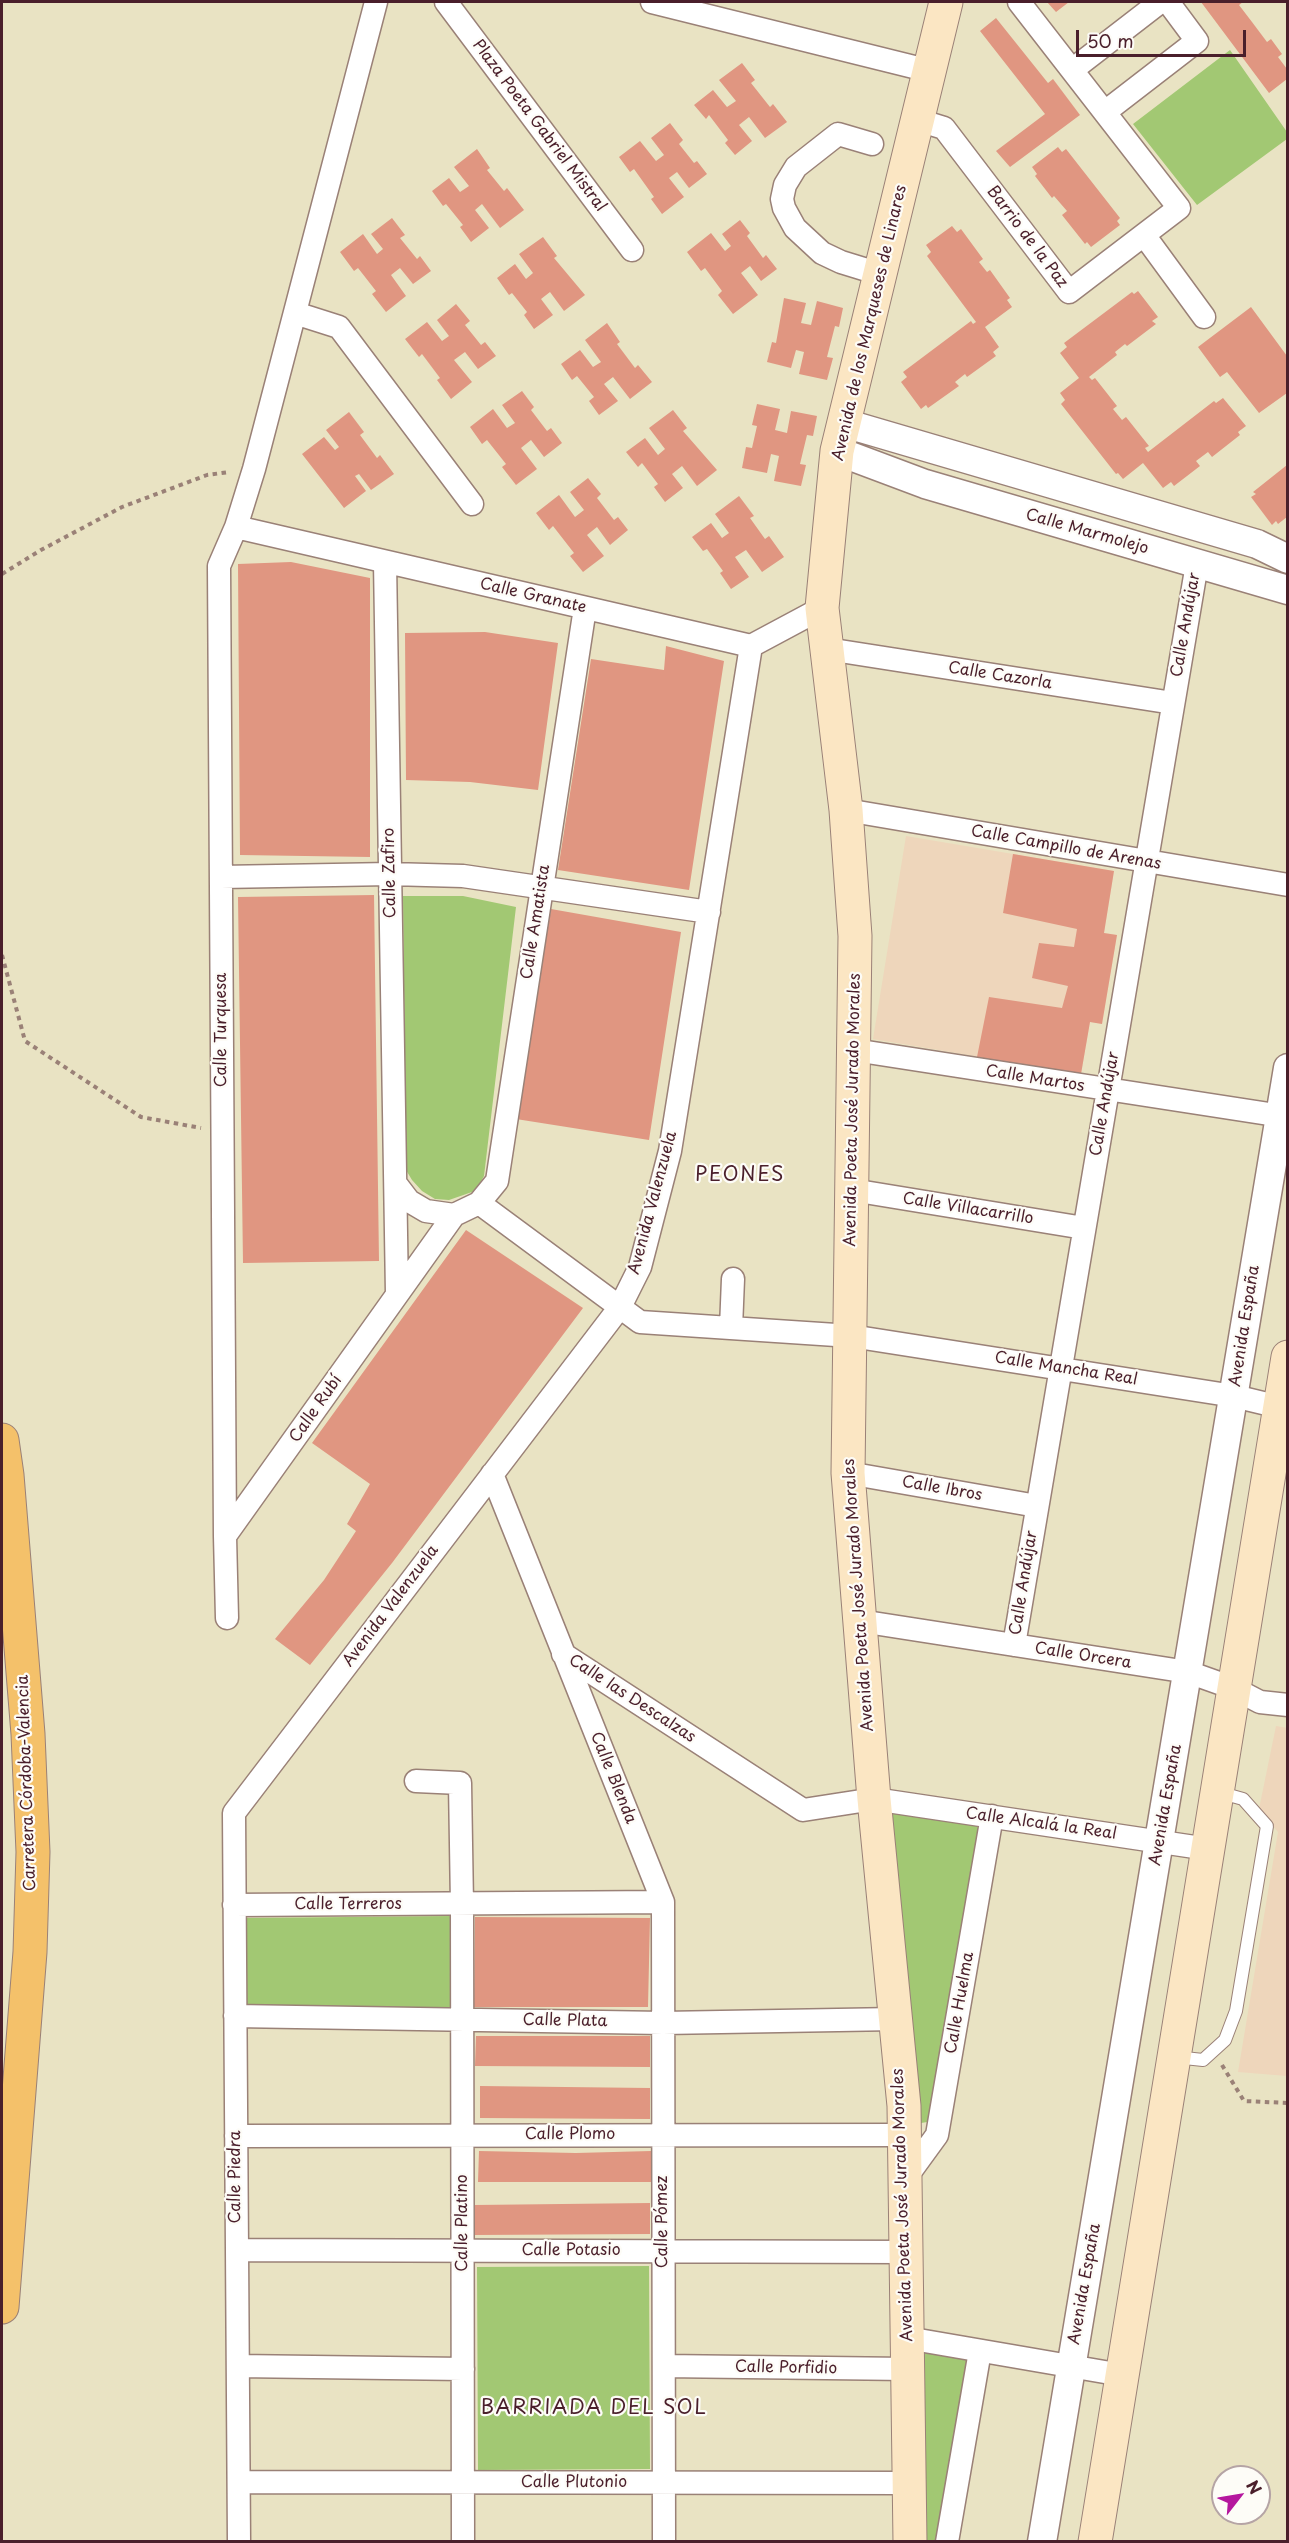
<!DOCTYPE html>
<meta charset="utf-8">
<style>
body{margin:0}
#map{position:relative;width:1289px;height:2543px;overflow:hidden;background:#e9e3c3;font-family:"Playpen Sans",sans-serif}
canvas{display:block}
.frame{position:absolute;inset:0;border:3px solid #4a1f2b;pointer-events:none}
.north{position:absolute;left:1211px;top:2465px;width:60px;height:60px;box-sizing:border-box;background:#fdfcf7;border:2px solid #b5a4a5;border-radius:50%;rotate:59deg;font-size:16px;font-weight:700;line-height:24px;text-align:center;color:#4a1f2b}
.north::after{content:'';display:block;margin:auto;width:21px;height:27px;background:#b5179e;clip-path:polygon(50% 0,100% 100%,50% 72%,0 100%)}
.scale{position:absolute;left:1076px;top:30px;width:170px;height:27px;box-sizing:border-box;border:3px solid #4a1f2b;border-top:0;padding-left:8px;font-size:18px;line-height:21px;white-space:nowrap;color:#4a1f2b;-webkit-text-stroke:4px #fdfcf7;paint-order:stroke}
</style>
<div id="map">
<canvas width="1289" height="2543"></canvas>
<div class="frame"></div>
<div class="north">N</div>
<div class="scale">50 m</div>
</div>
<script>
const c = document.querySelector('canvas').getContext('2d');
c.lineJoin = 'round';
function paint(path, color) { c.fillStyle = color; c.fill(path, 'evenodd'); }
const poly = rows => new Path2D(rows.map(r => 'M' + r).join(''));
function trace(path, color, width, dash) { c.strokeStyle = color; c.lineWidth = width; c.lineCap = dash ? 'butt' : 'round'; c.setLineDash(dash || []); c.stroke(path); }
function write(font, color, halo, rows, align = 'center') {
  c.font = font + ' "Playpen Sans",sans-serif'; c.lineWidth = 4.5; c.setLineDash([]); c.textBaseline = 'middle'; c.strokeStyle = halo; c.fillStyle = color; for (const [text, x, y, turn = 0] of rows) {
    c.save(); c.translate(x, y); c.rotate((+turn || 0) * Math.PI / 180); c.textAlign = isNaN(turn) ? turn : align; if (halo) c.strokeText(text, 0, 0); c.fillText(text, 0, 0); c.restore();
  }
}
paint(poly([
 [906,836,1114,871,1104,933,1117,935,1102,1024,1090,1022,1081,1074,873,1039],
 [1276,1726,1288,1728,1287,2076,1238,2072,1278,1832,1259,1809]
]), '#eed6bb');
paint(poly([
 [1230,50,1287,132,1287,139,1197,205,1133,124],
 [403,896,463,896,516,907,484,1176,479,1185,472,1192,449,1200,435,1199,422,1191,412,1180,406,1170],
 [888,1807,985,1823,940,2120,921,2123],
 [452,1916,451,2010,245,2008,246,1918],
 [649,2266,650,2469,478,2470,477,2267],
 [972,2349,939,2541,925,2541,922,2350]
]), '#a2c873');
paint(poly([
 [1047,2,1069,2,1056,12],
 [1201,2,1243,2,1239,5,1252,22,1267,42,1271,39,1282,54,1278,57,1287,69,1287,79,1269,93],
 [996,18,1048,83,1053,79,1080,115,1010,167,996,151,1045,114,980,31],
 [742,63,755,80,751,83,770,107,773,104,787,122,765,138,749,117,739,125,752,141,735,155,725,143,728,140,709,115,706,119,694,105,713,90,727,107,736,101,719,80],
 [670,123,683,140,679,144,694,163,697,161,707,174,689,188,677,172,669,178,684,197,662,214,651,199,654,197,634,169,630,172,619,157,640,141,656,161,664,155,651,138],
 [1058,147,1062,152,1066,149,1120,218,1117,221,1120,225,1091,247,1087,242,1085,244,1062,215,1067,211,1054,196,1052,198,1035,176,1037,174,1032,167],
 [477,149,490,168,487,170,504,191,507,188,524,210,500,228,482,204,475,210,489,228,471,242,460,227,463,225,446,204,443,206,432,191,449,178,460,192,469,186,454,167],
 [392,218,405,235,400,238,417,259,420,256,431,271,413,284,400,268,391,275,406,296,386,312,372,294,376,291,358,268,354,271,340,252,363,234,377,254,383,249,371,234],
 [740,220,750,233,747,236,763,258,766,255,777,269,761,281,750,266,741,273,758,295,733,314,718,295,722,291,705,268,701,271,687,252,711,233,725,251,731,246,722,234],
 [952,226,957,232,961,229,983,259,979,262,987,272,990,270,1010,298,1007,300,1012,307,985,327,999,347,993,352,996,356,967,377,965,374,955,382,959,386,928,408,926,405,921,409,901,382,907,377,903,372,971,321,973,324,976,322,927,256,931,252,926,245],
 [543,237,557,256,554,258,585,295,564,311,550,292,541,299,553,315,534,329,524,315,527,312,512,293,509,295,497,278,515,264,526,279,533,273,519,254],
 [1138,291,1158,317,1152,321,1156,324,1127,346,1125,344,1115,352,1117,355,1089,377,1092,380,1095,378,1117,406,1113,409,1122,420,1126,417,1149,446,1145,448,1148,452,1214,401,1216,403,1223,398,1246,426,1238,432,1240,435,1212,457,1208,452,1196,461,1200,466,1174,486,1171,482,1163,488,1143,463,1123,479,1118,473,1116,474,1061,404,1065,400,1060,393,1079,378,1060,353,1067,347,1064,343,1132,292,1134,294],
 [784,298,806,303,801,323,811,325,817,301,843,308,839,327,835,326,827,357,833,358,827,380,799,374,804,352,796,350,791,368,767,362,772,342,776,343],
 [456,304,470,321,465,325,481,345,485,342,496,356,478,369,465,352,454,360,472,382,451,399,437,380,440,378,422,354,419,357,405,339,427,322,442,341,449,336,437,320],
 [1251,307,1287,356,1287,393,1259,413,1227,372,1220,377,1198,347],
 [607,323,620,342,617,344,635,368,638,365,652,382,630,399,613,377,604,384,618,401,599,415,589,401,594,397,577,376,572,380,561,364,580,350,593,367,601,362,585,340],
 [522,391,534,407,531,410,547,431,551,428,562,443,544,457,531,440,521,448,537,469,516,485,502,467,506,464,487,440,482,444,470,427,493,409,507,428,515,423,502,405],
 [757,404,780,409,775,430,787,433,791,411,817,416,813,436,807,435,800,464,806,465,801,486,774,481,779,456,771,454,767,473,742,468,746,447,752,448,757,426,752,425],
 [673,410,687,428,683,431,717,470,697,486,682,466,672,474,683,488,665,502,654,487,658,484,642,463,638,467,626,452,645,438,658,455,665,449,649,428],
 [349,412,364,432,360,435,377,458,380,455,394,474,371,490,359,474,355,476,366,491,344,508,302,454,324,437,335,450,339,447,326,430],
 [1287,465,1287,517,1278,524,1276,521,1272,525,1251,497,1256,494,1253,492],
 [588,478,601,494,597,498,614,520,618,517,628,530,610,545,597,527,587,535,604,556,583,572,570,556,574,553,553,526,549,530,536,513,559,495,575,517,584,510,570,492],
 [739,496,754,516,750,518,765,539,769,536,784,557,762,572,746,550,735,557,749,577,731,589,720,573,723,571,707,549,703,551,692,537,711,523,722,538,729,533,715,514],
 [291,562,370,578,370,857,240,855,238,564],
 [485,632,558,643,538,790,470,782,406,780,405,633],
 [666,646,724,661,689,890,558,870,591,659,664,670],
 [1013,854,1114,871,1104,933,1117,935,1102,1024,1090,1022,1081,1074,977,1057,989,997,1062,1008,1068,986,1032,978,1039,943,1074,947,1077,929,1003,913],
 [374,895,379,1261,243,1263,238,897],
 [551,909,681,932,649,1140,516,1119],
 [466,1230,583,1308,392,1563,310,1665,275,1639,324,1580,356,1531,347,1524,370,1484,312,1443],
 [475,1917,650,1918,648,2007,474,2007],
 [476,2036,650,2036,650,2067,475,2066],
 [480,2086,650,2088,650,2119,480,2118],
 [479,2151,576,2153,651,2151,652,2182,478,2182],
 [650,2203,650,2234,475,2235,475,2205]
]), '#e09681');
const service = poly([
 [1175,2057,1203,2060,1225,2040,1236,2011,1267,1826,1243,1799,1218,1792]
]);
const minor = poly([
 [446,2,632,250],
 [652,2,930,71],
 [1072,70,1160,2],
 [1105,112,1197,41,1168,2],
 [918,120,944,128,1069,292,1179,208,1019,2],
 [872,144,838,134,796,167,785,185,782,199,784,208,795,228,822,253,841,262,880,274],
 [1144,235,1204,317],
 [295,313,339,327,472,504],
 [236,527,751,646,822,608],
 [385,562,397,1294],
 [827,649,1173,703],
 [846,810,1288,885],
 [221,877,390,874,463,876,709,912],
 [854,1050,1288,1117],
 [396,1184,409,1201,426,1211,454,1215],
 [852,1190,1084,1228],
 [479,1203,640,1322,851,1336,1234,1396,1288,1409],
 [731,1328,733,1279],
 [848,1473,1037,1506],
 [492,1474,663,1902,664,2542],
 [225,1536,219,566,236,527,254,469,376,2],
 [227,1618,225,1536,454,1215,479,1203,497,1181,585,608],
 [860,1621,1188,1672,1233,1688,1260,1702,1288,1705],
 [1014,1645,1197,564],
 [563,1654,803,1810,874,1799,1208,1849],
 [416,1781,460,1783,462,1905,463,2542],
 [234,1905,663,1902],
 [235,2016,663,2023,896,2019],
 [236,2136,904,2135],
 [905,2179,937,2135,992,1816],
 [237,2250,906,2252],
 [907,2338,1122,2375],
 [238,2366,463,2369],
 [664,2366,907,2369],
 [239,2482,909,2483],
 [239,2542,234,1813,620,1307,640,1267,670,1151,751,646],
 [947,2542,980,2351]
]);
const tertiary = poly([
 [844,423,1257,544,1288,559],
 [837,451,925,484,1288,590],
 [1042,2542,1288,1068]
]);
const secondary = poly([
 [910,2542,904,2106,874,1799,848,1473,855,936,846,810,822,608,837,451,946,2],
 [1095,2542,1288,1357]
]);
const trunk = poly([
 [2,1440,7,1475,28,1734,33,1852,30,1952,2,2307]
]);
trace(service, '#9a8177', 14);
trace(minor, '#9a8177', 25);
trace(tertiary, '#9a8177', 31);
trace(secondary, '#9a8177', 35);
trace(trunk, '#9a8177', 35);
trace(poly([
 [2,574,41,550,122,507,207,475,229,472],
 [2,955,25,1041,141,1117,201,1128],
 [1222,2065,1244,2101,1288,2103]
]), '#9a8177', 4, [4.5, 4.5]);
trace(service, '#fff', 12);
trace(minor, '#fff', 22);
trace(tertiary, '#fff', 28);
trace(secondary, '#fbe6c3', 33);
trace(trunk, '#f4c16a', 33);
write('16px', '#4a1f2b', '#fdfcf7', [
 ["Plaza Poeta Gabriel Mistral",539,126,53],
 ["Barrio de la Paz",1027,237,53],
 ["Avenida de los Marqueses de Linares",870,323,-77],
 ["Calle Marmolejo",1087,532,16],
 ["Calle Granate",533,596,13],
 ["Calle Andújar",1186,625,-80],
 ["Calle Cazorla",1000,676,9],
 ["Calle Campillo de Arenas",1066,848,10],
 ["Calle Zafiro",390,873,-91],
 ["Calle Amatista",536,922,-81],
 ["Calle Turquesa",222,1030,-90],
 ["Calle Martos",1035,1079,9],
 ["Calle Andújar",1105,1104,-80],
 ["Avenida Poeta José Jurado Morales",853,1110,-89],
 ["Avenida Valenzuela",653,1203,-75],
 ["Calle Villacarrillo",968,1209,9],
 ["Avenida España",1245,1326,-81],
 ["Calle Mancha Real",1066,1369,9],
 ["Calle Rubí",316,1409,-55],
 ["Calle Ibros",942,1489,10],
 ["Calle Andújar",1024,1583,-81],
 ["Avenida Poeta José Jurado Morales",859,1595,-94],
 ["Avenida Valenzuela",391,1606,-53],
 ["Calle Orcera",1083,1656,9],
 ["Calle las Descalzas",632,1699,33],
 ["Calle Blenda",613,1778,68],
 ["Carretera Córdoba-Valencia",27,1783,-92],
 ["Avenida España",1166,1805,-80],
 ["Calle Alcalá la Real",1041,1824,8],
 ["Calle Terreros",348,1905],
 ["Calle Huelma",960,2003,-80],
 ["Calle Plata",565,2021,1],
 ["Calle Plomo",570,2135],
 ["Calle Piedra",236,2177,-90],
 ["Avenida Poeta José Jurado Morales",903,2205,-92],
 ["Calle Pómez",663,2222,-90],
 ["Calle Platino",463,2223,-90],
 ["Calle Potasio",571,2251],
 ["Avenida España",1085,2284,-80],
 ["Calle Porfidio",786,2368,1],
 ["Calle Plutonio",574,2483]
]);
c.letterSpacing = '1.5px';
write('20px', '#4a1f2b', '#fdfcf7', [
 ["PEONES",740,1175],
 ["BARRIADA DEL SOL",594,2408]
]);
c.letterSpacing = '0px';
</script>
